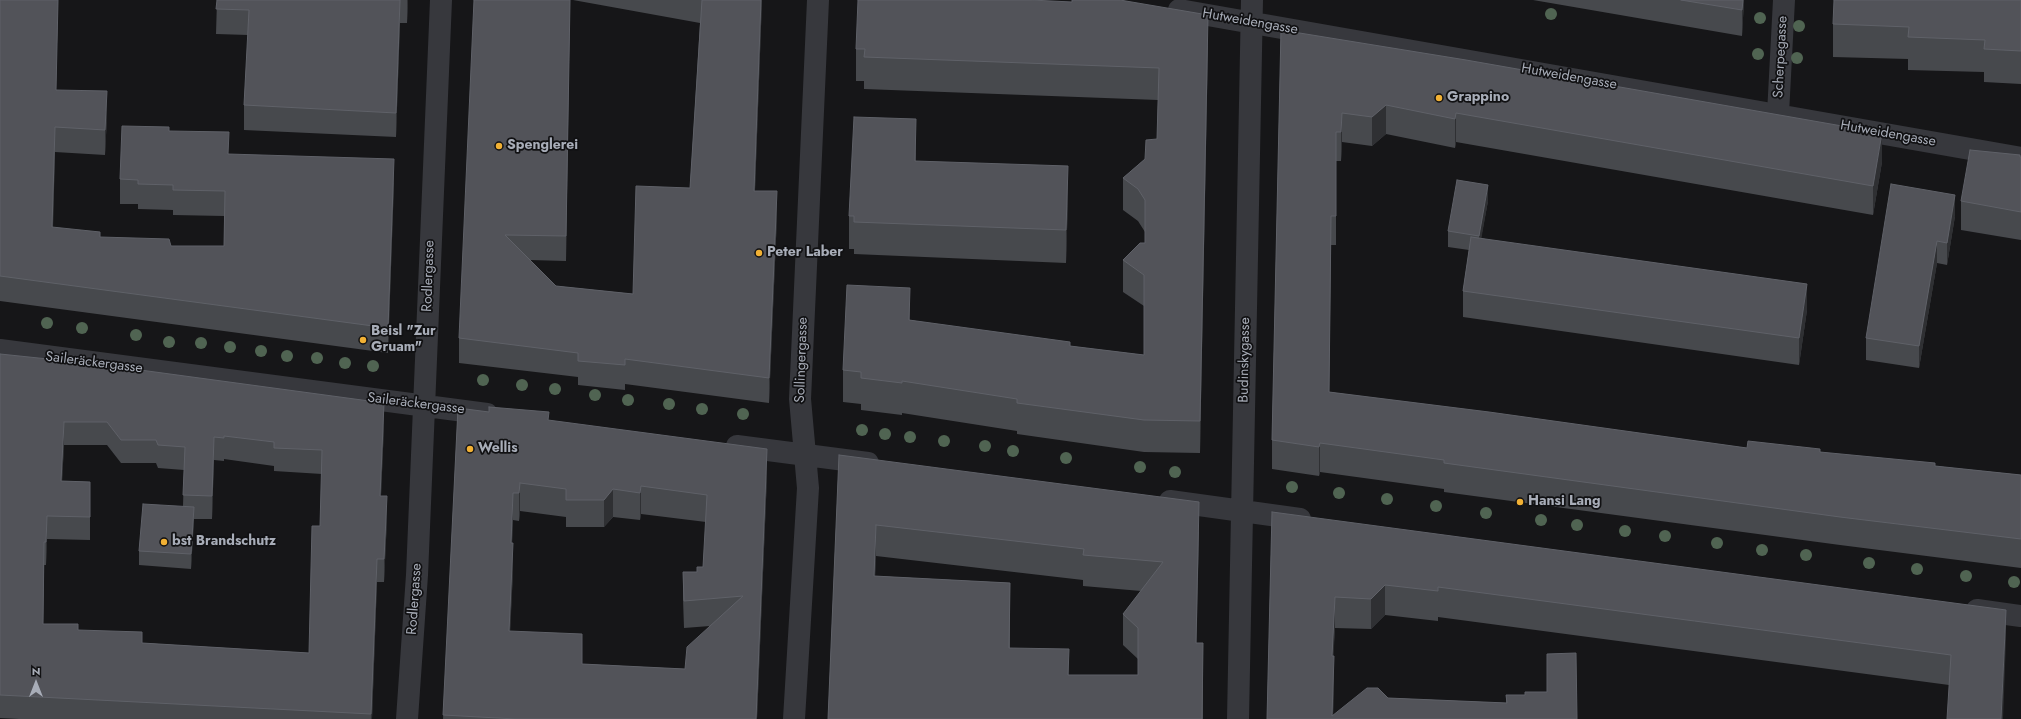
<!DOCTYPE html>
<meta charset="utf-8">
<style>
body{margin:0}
#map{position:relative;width:2021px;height:719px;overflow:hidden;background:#161618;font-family:Jost,sans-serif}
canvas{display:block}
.north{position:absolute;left:16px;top:663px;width:40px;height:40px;-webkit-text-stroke:3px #111113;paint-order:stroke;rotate:0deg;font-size:11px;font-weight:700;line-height:16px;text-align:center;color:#a8adb8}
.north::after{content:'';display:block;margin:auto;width:14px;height:18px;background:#a8adb8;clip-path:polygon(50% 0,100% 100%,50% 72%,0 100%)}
</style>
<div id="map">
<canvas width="2021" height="719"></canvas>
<div class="north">N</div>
</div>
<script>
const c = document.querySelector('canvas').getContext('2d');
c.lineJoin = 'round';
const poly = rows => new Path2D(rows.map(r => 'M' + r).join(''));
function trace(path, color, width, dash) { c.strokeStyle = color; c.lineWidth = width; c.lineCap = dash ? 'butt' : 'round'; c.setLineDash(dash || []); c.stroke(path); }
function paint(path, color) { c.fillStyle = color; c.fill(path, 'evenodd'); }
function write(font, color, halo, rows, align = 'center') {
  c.font = font + ' Jost,sans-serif'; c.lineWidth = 3.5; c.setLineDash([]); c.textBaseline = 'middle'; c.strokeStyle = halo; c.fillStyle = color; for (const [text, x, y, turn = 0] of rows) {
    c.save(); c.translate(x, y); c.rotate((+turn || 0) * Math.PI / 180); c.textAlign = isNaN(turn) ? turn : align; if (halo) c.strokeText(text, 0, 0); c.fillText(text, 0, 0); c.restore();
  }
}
trace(poly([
 [1179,10,2021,158],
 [1778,114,1784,0],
 [0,350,487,414],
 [737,446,868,463],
 [1170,501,1300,519],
 [1977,610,2021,616],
 [407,719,417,575,441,0],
 [794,719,808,488,800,399,818,0],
 [1238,719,1252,0]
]), '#37383d', 22);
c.fillStyle = '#506452';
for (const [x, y] of [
 [1551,14],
 [1760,18],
 [1799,26],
 [1758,54],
 [1797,58],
 [47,323],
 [82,328],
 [136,335],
 [169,342],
 [201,343],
 [230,347],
 [261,351],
 [287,356],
 [317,358],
 [345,363],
 [373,366],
 [483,380],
 [522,385],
 [555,389],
 [595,395],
 [628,400],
 [669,404],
 [702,409],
 [743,414],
 [862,430],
 [885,434],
 [910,437],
 [944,441],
 [985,446],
 [1013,451],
 [1066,458],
 [1140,467],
 [1175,472],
 [1292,487],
 [1339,493],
 [1387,499],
 [1436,506],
 [1486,513],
 [1541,520],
 [1577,525],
 [1625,531],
 [1665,536],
 [1717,543],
 [1762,550],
 [1806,555],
 [1869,563],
 [1917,569],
 [1966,576],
 [2014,582]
]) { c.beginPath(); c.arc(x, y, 6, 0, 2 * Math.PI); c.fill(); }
paint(poly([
 [0,0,58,0,56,90,107,116,105,155,55,152,53,228,100,237,171,246,224,246,224,216,173,215,173,210,138,209,138,204,120,204,120,179,169,131,229,154,394,183,388,353,0,301],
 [217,0,408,0,407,23,400,23,396,137,244,130,244,105,248,35,216,34],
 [570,0,566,261,530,260,556,286,633,294,690,188,700,23,573,0,762,0,755,191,777,216,769,403,625,384,625,390,578,385,578,377,459,363,459,338],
 [1533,0,1744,0,1742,36],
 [2021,0,2021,84,1984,82,1984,72,1908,70,1908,59,1833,57,1833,24],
 [1281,30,1882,162,1873,215,1456,142,1455,148,1386,134,1372,146,1342,142,1341,161,1336,161,1336,245,1331,245,1329,392,1747,448,1820,452,1935,466,2021,475,2021,568,1840,545,1444,492,1444,489,1320,472,1319,476,1272,469,1272,440],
 [1208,46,1200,453,1144,452,1017,434,1017,431,902,413,902,415,861,410,861,404,843,402,843,370,910,320,1070,346,1144,355,1144,306,1123,292,1123,260,1145,243,1145,232,1138,221,1123,210,1123,178,1145,159,1157,139,1158,100,864,89,864,81,856,81,856,49],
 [916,152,916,161,1068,199,1066,263,854,254,854,249,849,249,849,216],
 [2020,157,2021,157,2021,240,1961,230,1961,201],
 [1488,201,1481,238,1807,310,1799,365,1463,317,1463,291,1469,250,1448,247,1448,231],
 [1955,216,1947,265,1937,263,1919,368,1866,360,1866,338],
 [0,354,384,426,381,496,387,519,384,582,377,582,372,719,19,719,0,718],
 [64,445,107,445,121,463,156,463,158,468,184,470,183,506,139,551,139,565,191,569,194,519,212,519,214,460,224,461,224,459,274,466,274,471,322,474,320,526,309,653,142,643,78,630,43,624,44,565,46,565,47,539,90,540,90,482,62,481],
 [458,408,549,421,767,476,757,719,443,719],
 [520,511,566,517,566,527,604,527,613,517,640,520,641,514,706,522,703,567,697,572,683,572,683,599,684,628,710,626,685,669,582,664,510,631,513,571,512,543,513,520,519,521],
 [839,455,1199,532,1196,643,1203,643,1203,719,828,719],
 [876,556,1083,580,1083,586,1141,591,1123,614,1123,645,1138,659,1138,675,1069,675,1010,648,1010,583,875,576],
 [1272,512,2006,640,1949,685,1438,617,1438,621,1385,615,1371,629,1335,628,1333,656,1334,687,1333,715,1388,698,1506,703,1506,695,1525,695,1547,692,1547,654,1577,719,1267,719]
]), '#47494d');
paint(poly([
 [400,0,400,23,396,137,396,113],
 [407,0,408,0,407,23],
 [570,0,566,261,566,236],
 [761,0,762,0,754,216,754,191],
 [1743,0,1744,0,1742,36,1742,10],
 [1208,15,1208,46,1200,453,1200,421],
 [107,91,107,116,105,155,105,130],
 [1386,105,1386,134,1372,146,1372,117],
 [1342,113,1342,142,1341,161,1341,132],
 [1456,113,1456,142,1455,148,1455,119],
 [916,119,916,152,915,194,915,161],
 [55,127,55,152,52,252,52,227],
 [1882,133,1882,162,1873,215,1873,186],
 [394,159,394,183,388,353,388,328],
 [1068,166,1068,199,1066,263,1066,230],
 [1488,185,1488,201,1479,252,1479,236],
 [777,191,777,216,769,403,769,378],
 [1955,195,1955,216,1947,265,1947,243],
 [1331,216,1331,245,1329,421,1329,392],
 [1937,241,1937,263,1919,368,1919,346],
 [1807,284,1807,310,1799,365,1799,338],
 [910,288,910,320,909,352,909,320],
 [384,403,384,426,380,519,380,496],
 [64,422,64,445,61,504,61,481],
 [214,437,214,460,212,519,212,496],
 [1320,443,1320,472,1319,476,1319,447],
 [767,449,767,476,757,719,756,719],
 [520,483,520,511,519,521,519,493],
 [641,486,641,514,640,520,640,493],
 [613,489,613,517,604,527,604,500],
 [513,493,513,520,511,571,511,543],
 [387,496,387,519,384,582,384,559],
 [1199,502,1199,532,1196,674,1196,643],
 [194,507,194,522,191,569,191,554],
 [47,516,47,539,46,565,46,542],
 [876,525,876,556,874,607,874,576],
 [513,543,513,571,509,659,509,631],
 [377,559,377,582,372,719,371,719],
 [1385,585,1385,615,1371,629,1371,599],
 [1335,597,1335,628,1332,686,1332,656],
 [2006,610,2006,640,2003,719,2001,719],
 [1069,649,1069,680,1068,675],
 [1334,656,1334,687,1333,719,1332,719]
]), '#2f3033');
const building = poly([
 [0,0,58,0,56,90,107,91,105,130,55,127,52,227,100,232,100,237,169,239,171,246,224,246,225,191,173,190,173,185,138,184,138,180,120,179,122,126,169,127,169,131,229,132,228,154,394,159,388,328,0,276,0,0],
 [217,0,400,0,396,113,244,105,249,10,216,9,217,0],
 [474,0,570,0,566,236,505,235,556,286,633,294,636,186,690,188,702,0,761,0,754,191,777,191,769,378,625,359,625,365,578,361,578,353,459,338,474,0],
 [858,0,1031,0,1072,2,1072,0,1120,0,1208,15,1200,421,1144,420,1017,403,1017,399,902,381,902,383,861,378,861,372,843,370,847,285,910,288,909,320,1070,342,1070,346,1144,355,1144,275,1123,260,1140,243,1145,243,1145,200,1138,189,1123,178,1145,159,1146,140,1157,139,1159,68,864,57,865,49,856,49,858,0],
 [1681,0,1743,0,1742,10,1681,0],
 [1834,0,2021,0,2021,51,1984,49,1985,40,1908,37,1909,27,1833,24,1834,0],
 [1281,30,1466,60,1882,133,1873,186,1456,113,1455,119,1386,105,1372,117,1342,113,1341,132,1336,132,1336,216,1331,216,1329,392,1489,412,1747,448,1748,441,1820,449,1820,452,1935,463,1935,466,2021,475,2021,539,1840,517,1444,463,1444,460,1320,443,1319,447,1272,440,1281,30],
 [854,117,916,119,915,161,1068,166,1066,230,854,222,854,216,849,216,854,117],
 [1970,150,2020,155,2020,157,2021,157,2021,212,1961,201,1970,150],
 [1457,180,1488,185,1479,236,1448,231,1457,180],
 [1891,184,1955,195,1947,243,1937,241,1919,346,1866,338,1891,184],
 [1471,237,1807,284,1799,338,1463,291,1471,237],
 [0,354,96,364,384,403,380,496,387,496,384,559,377,559,371,714,0,695,0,354],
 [64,422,107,422,121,440,156,440,158,445,185,447,183,495,212,496,214,437,224,438,224,436,274,442,274,448,322,450,320,526,312,526,309,653,142,643,142,632,78,630,78,624,43,624,44,542,46,542,47,516,90,517,90,482,61,481,64,422],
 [489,407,549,412,548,420,767,449,756,719,516,719,443,715,458,408,489,412,489,407],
 [520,483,566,489,566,500,604,500,613,489,640,493,641,486,707,495,703,567,697,567,697,572,683,572,684,601,743,596,687,647,685,669,582,664,582,634,509,631,513,543,511,543,513,493,519,493,520,483],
 [839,455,1199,502,1196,643,1203,643,1202,719,828,719,839,455],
 [876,525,1084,549,1083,555,1163,562,1123,614,1138,628,1138,675,1068,675,1069,649,1009,648,1010,583,874,576,876,525],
 [143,504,194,507,191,554,139,551,143,504],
 [1272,512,2006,610,2001,719,1947,719,1951,655,1438,587,1438,591,1385,585,1371,599,1335,597,1332,656,1334,656,1332,716,1367,688,1378,688,1388,698,1507,703,1506,695,1525,695,1525,692,1547,692,1547,654,1576,653,1577,719,1267,719,1272,512]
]);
paint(building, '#525359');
trace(building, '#5f6168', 1);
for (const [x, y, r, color] of [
 [1439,98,4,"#f2b134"],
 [499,146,4,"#f2b134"],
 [759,253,4,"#f2b134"],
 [363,340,4,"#f2b134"],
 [470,449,4,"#f2b134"],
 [1520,502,4,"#f2b134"],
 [164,542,4,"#f2b134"]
]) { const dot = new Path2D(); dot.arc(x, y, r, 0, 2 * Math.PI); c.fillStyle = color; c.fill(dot); trace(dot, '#111113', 1.5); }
write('14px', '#a8adb8', '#111113', [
 ["Hutweidengasse",1250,22,10],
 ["Scherpegasse",1781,57,-87],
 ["Hutweidengasse",1569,77,10],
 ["Hutweidengasse",1888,134,10],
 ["Rodlergasse",429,276,-88],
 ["Sollingergasse",802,360,-88],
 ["Budinskygasse",1245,360,-89],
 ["Saileräckergasse",94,363,7],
 ["Saileräckergasse",416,404,7],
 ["Rodlergasse",415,599,-86]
]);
write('bold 14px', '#a8adb8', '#111113', [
 ["Grappino",1447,98],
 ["Spenglerei",507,146],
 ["Peter Laber",767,253],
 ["Beisl \"Zur",371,332],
 ["Gruam\"",371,348],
 ["Wellis",478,449],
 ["Hansi Lang",1528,502],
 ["bst Brandschutz",172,542]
], 'left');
</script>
